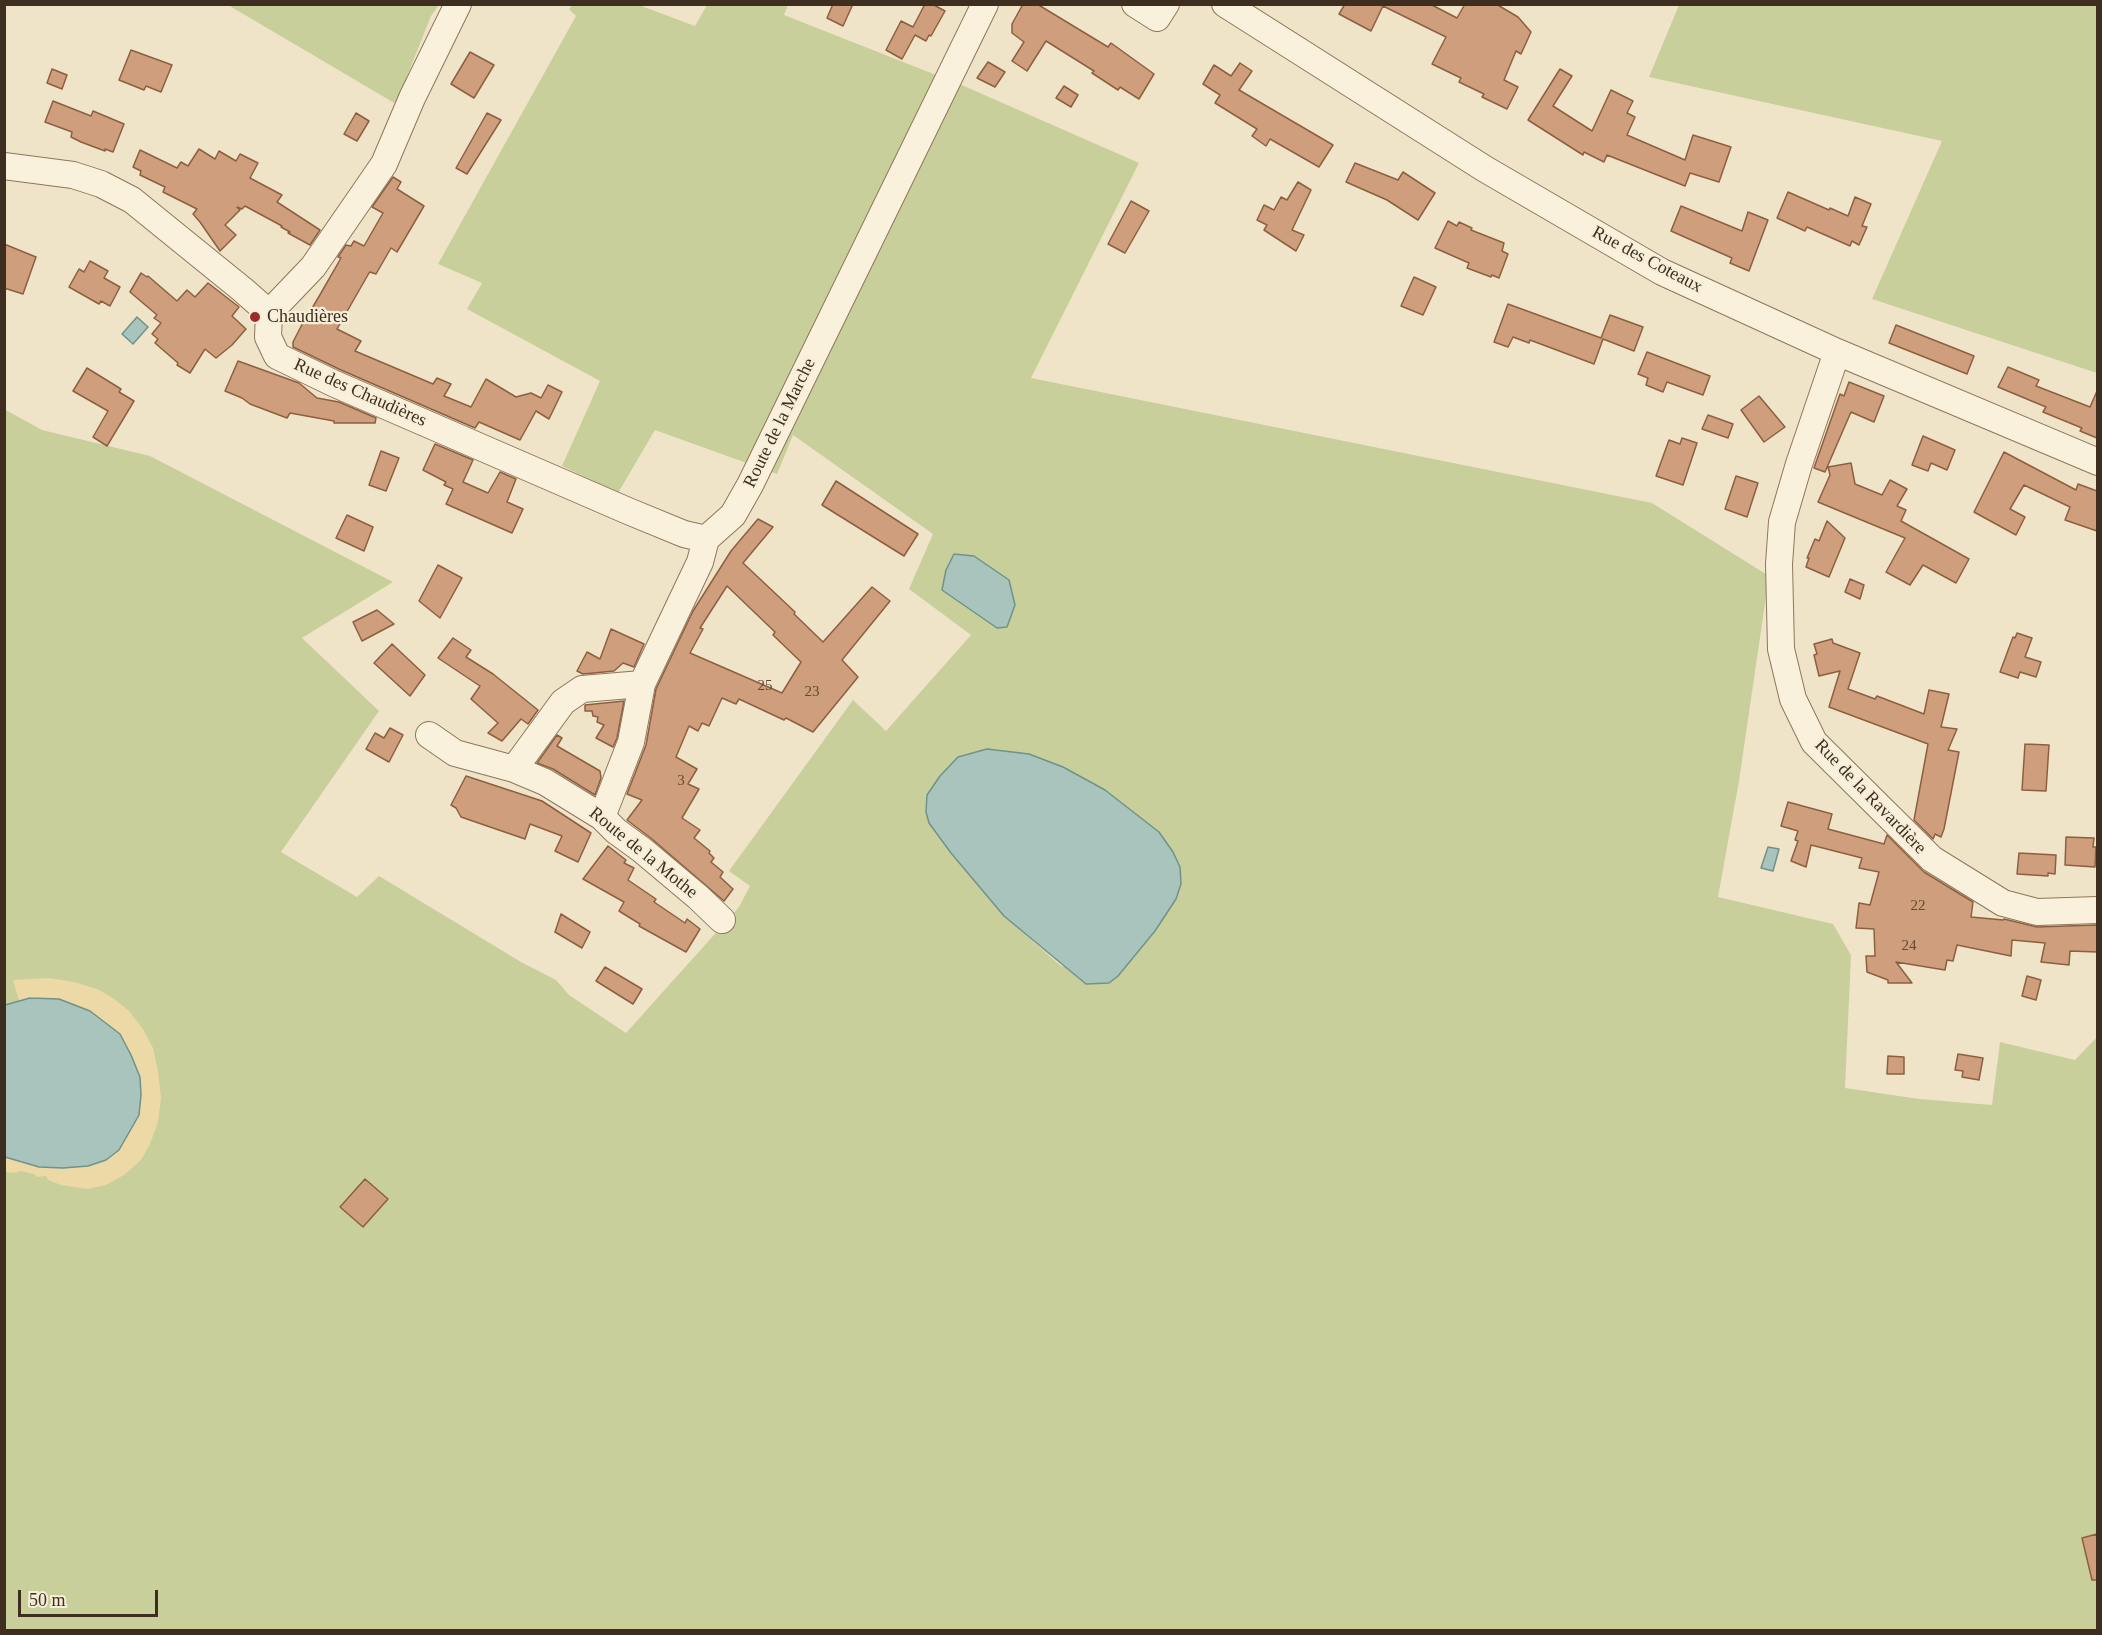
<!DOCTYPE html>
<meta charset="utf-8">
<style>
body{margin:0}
#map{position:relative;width:2102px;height:1635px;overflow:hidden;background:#f0e4c8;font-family:"Times New Roman",serif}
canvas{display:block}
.frame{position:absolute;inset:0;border:6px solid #3d2e20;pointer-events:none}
.scale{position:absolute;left:18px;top:1590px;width:140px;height:27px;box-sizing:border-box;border:3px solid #3d2e20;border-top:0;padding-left:8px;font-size:18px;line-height:21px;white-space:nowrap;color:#3d2e20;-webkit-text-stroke:4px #f7eed8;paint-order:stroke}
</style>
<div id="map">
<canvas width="2102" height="1635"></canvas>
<div class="frame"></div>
<div class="scale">50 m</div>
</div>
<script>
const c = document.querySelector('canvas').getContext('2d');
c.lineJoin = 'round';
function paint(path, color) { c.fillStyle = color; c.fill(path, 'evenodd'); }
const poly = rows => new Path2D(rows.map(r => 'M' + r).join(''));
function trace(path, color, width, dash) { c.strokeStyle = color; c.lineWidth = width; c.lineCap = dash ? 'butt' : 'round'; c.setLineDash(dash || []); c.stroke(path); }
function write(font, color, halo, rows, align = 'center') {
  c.font = font + ' "Times New Roman",serif'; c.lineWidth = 4.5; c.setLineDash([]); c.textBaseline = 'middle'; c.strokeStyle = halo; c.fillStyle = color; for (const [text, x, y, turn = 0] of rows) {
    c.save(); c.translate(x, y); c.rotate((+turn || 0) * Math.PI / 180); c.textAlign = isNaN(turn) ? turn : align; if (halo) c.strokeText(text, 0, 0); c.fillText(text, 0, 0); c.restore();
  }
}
paint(poly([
 [228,5,439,5,431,16,396,104],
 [572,5,639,5,695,26,707,5,788,5,784,15,964,86,1139,163,1031,378,1652,503,1769,576,1739,781,1718,897,1833,924,1851,955,1845,1088,1919,1099,1992,1105,2000,1042,2075,1060,2097,1037,2097,1630,5,1630,4,409,42,430,150,456,393,582,302,638,379,711,281,852,357,897,379,876,521,962,556,980,569,995,626,1033,739,907,750,886,729,871,853,700,886,731,971,635,909,589,933,534,793,435,777,474,655,430,618,493,562,466,600,381,467,309,482,283,438,264,576,16,569,9],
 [929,823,1176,899,1155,931,1118,976,1061,966,1004,916,951,853],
 [1679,5,2097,5,2097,373,1872,299,1942,141,1649,77]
]), '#c9cf9b');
paint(poly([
 [49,978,74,982,97,989,113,998,129,1011,143,1029,153,1048,158,1071,161,1098,158,1122,150,1144,141,1160,124,1175,106,1185,88,1189,61,1185,48,1180,46,1176,37,1177,34,1174,21,1171,14,1173,5,1172,4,1157,39,1167,63,1168,88,1166,119,1150,139,1115,140,1077,131,1055,120,1034,90,1011,30,998,19,1001,13,980]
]), '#ecd9a5');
const water = poly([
 [137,317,148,327,133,344,122,334,137,317],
 [954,554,974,556,1009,580,1015,605,1007,627,997,628,942,590,946,570,954,554],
 [987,749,1029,754,1063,767,1105,790,1159,832,1173,852,1180,867,1181,884,1176,899,1155,931,1118,976,1109,983,1086,984,1004,916,951,853,929,823,926,812,927,795,940,776,958,757,987,749],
 [1768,847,1779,849,1773,871,1761,868,1768,847],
 [30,998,59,999,90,1011,120,1034,131,1055,140,1077,141,1095,139,1115,119,1150,106,1160,88,1166,63,1168,39,1167,5,1157,5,1005,30,998]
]);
paint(water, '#a9c4bc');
trace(water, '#6f938a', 1.5);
const building = poly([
 [833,4,853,4,843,26,827,18,833,4],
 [925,4,932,4,945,11,931,36,929,35,926,41,915,35,902,59,886,50,901,21,913,27,925,4],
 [1023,4,1037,4,1108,47,1111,43,1154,74,1139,99,1120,87,1118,90,1092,73,1094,71,1046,41,1027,71,1012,61,1024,42,1012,33,1012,24,1023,4],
 [1345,4,1430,4,1457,18,1465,4,1496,4,1518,17,1531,32,1521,54,1516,51,1504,80,1518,87,1507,109,1482,97,1484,94,1459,82,1461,78,1432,64,1446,37,1383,6,1371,31,1339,14,1345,4],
 [131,50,172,65,161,92,146,86,144,90,119,80,131,50],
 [470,52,494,65,474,98,451,84,470,52],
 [988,62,1005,72,995,87,977,78,988,62],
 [1240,63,1252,71,1239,90,1333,145,1319,167,1270,139,1266,146,1252,136,1257,129,1215,103,1220,95,1203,84,1214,65,1231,76,1240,63],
 [52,69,67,75,62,89,47,83,52,69],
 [1560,69,1572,76,1553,106,1592,131,1611,90,1633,101,1627,113,1635,117,1627,135,1685,160,1693,135,1731,147,1719,182,1690,173,1685,186,1607,155,1604,162,1584,152,1583,155,1528,120,1560,69],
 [1064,86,1078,95,1071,107,1056,98,1064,86],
 [53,101,91,116,93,111,124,124,113,152,105,149,105,151,81,142,71,137,72,132,45,122,53,101],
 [356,113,369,121,357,141,344,134,356,113],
 [487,113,501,120,467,174,456,168,487,113],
 [199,149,215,159,219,151,236,161,240,154,258,163,250,178,282,195,277,202,320,230,310,245,288,233,290,232,281,227,282,226,245,206,242,209,237,207,240,210,225,225,236,235,220,251,200,222,193,214,197,209,163,192,165,187,140,175,141,171,133,167,140,150,177,168,181,162,188,166,199,149],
 [1355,163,1398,180,1403,172,1435,193,1418,220,1387,200,1346,182,1355,163],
 [393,177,401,182,397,189,424,206,397,252,391,248,376,274,370,272,369,273,337,329,361,341,355,351,433,384,437,378,451,384,444,396,471,407,486,379,516,397,531,393,541,398,548,385,562,392,549,419,536,411,520,440,479,422,475,428,341,370,293,347,293,342,310,309,311,310,321,293,341,258,338,257,346,245,351,246,354,241,364,246,383,213,372,207,393,177],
 [1298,182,1311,190,1292,230,1304,235,1296,251,1264,230,1267,225,1257,220,1264,205,1274,210,1281,197,1287,200,1298,182],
 [1788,192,1829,210,1830,208,1848,216,1855,197,1871,204,1862,226,1867,227,1859,245,1852,241,1850,246,1807,227,1805,231,1777,218,1788,192],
 [1131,201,1149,211,1125,253,1108,244,1131,201],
 [1681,206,1742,231,1748,212,1768,220,1749,271,1730,263,1732,258,1671,231,1681,206],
 [1448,221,1457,226,1459,222,1472,228,1471,230,1504,243,1502,251,1508,254,1499,278,1492,275,1491,277,1467,268,1469,263,1435,248,1448,221],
 [4,244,36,257,23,294,4,288,4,244],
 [90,261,108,271,104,278,120,287,110,306,101,301,99,304,69,287,79,269,84,272,90,261],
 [141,273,147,277,148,276,177,301,187,290,195,297,208,283,239,307,232,316,246,329,232,345,216,358,205,349,190,373,177,365,178,363,155,343,158,339,152,334,161,323,154,318,157,315,130,292,141,273],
 [1414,277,1436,287,1423,315,1401,306,1414,277],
 [1508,304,1601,338,1610,315,1643,327,1634,351,1603,339,1594,364,1530,340,1529,343,1513,337,1508,347,1494,342,1508,304],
 [1896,325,1974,356,1967,374,1889,343,1896,325],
 [1647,352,1710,376,1703,395,1667,382,1663,392,1646,385,1648,378,1638,374,1647,352],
 [238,361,299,383,317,398,339,402,376,418,375,423,334,423,334,421,290,413,287,418,250,404,242,398,225,391,238,361],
 [2008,367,2039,380,2036,386,2090,407,2097,391,2097,438,2080,431,2082,428,2043,412,2046,407,1998,387,2008,367],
 [87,368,121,389,119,392,134,401,107,446,93,437,108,411,73,391,87,368],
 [1849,382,1884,396,1874,422,1851,412,1825,472,1814,468,1840,394,1844,396,1849,382],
 [1759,396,1785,427,1764,442,1741,410,1759,396],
 [1708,415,1733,424,1728,438,1702,429,1708,415],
 [1923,436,1955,450,1947,470,1931,463,1928,471,1912,465,1923,436],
 [1682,438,1697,443,1683,485,1656,476,1669,440,1680,444,1682,438],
 [435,444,473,460,463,482,488,493,500,472,516,479,507,502,523,509,512,533,446,504,453,489,444,485,446,482,423,470,435,444],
 [381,451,399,458,386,491,369,485,381,451],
 [2004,452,2076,490,2078,484,2097,491,2097,531,2065,520,2070,507,2024,485,2010,509,2025,517,2016,535,1974,512,2004,452],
 [1851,463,1855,484,1882,495,1890,480,1907,489,1897,506,1906,510,1901,521,1969,559,1956,583,1923,565,1910,585,1886,572,1905,538,1818,502,1830,475,1828,467,1851,463],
 [1736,476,1758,483,1747,517,1725,509,1736,476],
 [836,481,918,534,904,556,822,505,836,481],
 [347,515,373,527,364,551,336,538,347,515],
 [758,519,773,527,743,563,795,612,794,614,823,642,872,587,890,601,842,660,858,677,813,732,786,718,784,720,739,699,736,704,722,698,709,726,702,723,698,731,689,726,676,757,697,769,688,784,699,789,682,818,700,830,694,838,710,851,709,853,714,858,711,862,723,872,720,877,733,889,724,901,652,839,627,820,642,800,627,794,646,745,656,689,693,611,731,551,758,519],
 [727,586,775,632,773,635,801,662,782,693,690,653,703,629,700,628,727,586],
 [1827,521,1845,538,1829,577,1806,567,1809,558,1807,558,1815,539,1819,541,1827,521],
 [438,565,462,578,440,618,419,601,438,565],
 [1850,579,1864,585,1860,599,1845,592,1850,579],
 [377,610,394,624,362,641,353,622,377,610],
 [611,629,644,644,634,667,623,663,614,671,583,674,577,671,587,652,600,659,611,629],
 [2017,633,2032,638,2025,657,2041,662,2036,677,2020,672,2018,678,2000,672,2013,637,2015,638,2017,633],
 [453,638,471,650,466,657,493,674,538,710,528,724,521,719,502,741,488,733,498,723,471,699,480,686,438,658,453,638],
 [1832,639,1833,643,1860,653,1848,689,1875,699,1877,696,1924,714,1929,690,1949,694,1941,727,1957,729,1948,750,1959,752,1944,829,1941,837,1935,834,1933,839,1914,820,1928,744,1829,707,1840,671,1819,676,1814,655,1817,654,1814,644,1832,639],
 [392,644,425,675,410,696,374,663,392,644],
 [624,701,617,738,613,747,596,738,604,725,597,722,598,717,593,716,592,711,585,711,585,705,624,701],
 [390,728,403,735,389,762,366,749,375,733,384,738,390,728],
 [557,735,562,738,557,746,600,771,601,778,595,795,553,769,537,763,557,735],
 [2025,744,2049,745,2046,791,2022,790,2025,744],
 [466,776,542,801,591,833,578,862,555,851,562,836,530,824,525,839,461,817,456,808,451,805,466,776],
 [1788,802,1832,814,1828,829,1884,844,1887,835,1924,872,1973,902,1971,917,2003,920,2004,919,2037,927,2097,925,2097,952,2070,951,2069,965,2041,962,2045,943,2012,940,2011,956,1957,945,1953,961,1947,960,1945,970,1896,962,1912,983,1888,983,1888,980,1867,972,1866,956,1875,956,1874,929,1856,928,1859,903,1870,905,1879,872,1859,868,1862,858,1811,845,1806,867,1791,861,1798,841,1795,840,1798,831,1781,826,1788,802],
 [2066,837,2094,838,2093,847,2096,847,2095,867,2065,865,2066,837],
 [608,846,626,860,624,863,634,868,628,880,656,899,654,902,685,923,687,919,700,929,686,952,639,926,640,924,619,911,624,902,583,879,608,846],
 [2019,853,2056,855,2055,874,2048,873,2048,876,2017,874,2019,853],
 [561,914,590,932,582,948,555,932,561,914],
 [605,967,642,989,633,1004,596,981,605,967],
 [2027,976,2041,980,2036,1000,2022,996,2027,976],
 [1958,1054,1983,1058,1979,1080,1962,1077,1963,1071,1955,1070,1958,1054],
 [1888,1056,1904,1057,1904,1074,1887,1074,1888,1056],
 [365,1179,388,1199,363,1227,340,1207,365,1179],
 [2097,1534,2097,1580,2092,1580,2082,1538,2097,1534]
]);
paint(building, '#cf9f7d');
trace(building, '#8d5f41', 1.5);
const minor = poly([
 [1135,4,1157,18,1166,4],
 [1225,4,1485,169,1662,272,1837,352,2098,462],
 [4,166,73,175,101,184,132,200,243,290,269,313],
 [269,313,268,337,277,356,335,384,628,511,684,534,706,539],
 [269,313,313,267,384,164,412,98,458,4],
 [1837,352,1799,464,1782,522,1779,564,1781,649,1793,699,1814,742,1932,859,2003,903,2037,912,2098,910],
 [429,735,455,753,514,769,545,782,602,817,616,831,642,850,698,897,722,920],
 [514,769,563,702,582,689,642,684],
 [602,817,631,742,642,684,700,562,706,539,733,515,750,485,985,4]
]);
trace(minor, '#8d765c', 28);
trace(minor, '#faf1dc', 26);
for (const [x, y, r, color] of [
 [255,317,6,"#9e2a2b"]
]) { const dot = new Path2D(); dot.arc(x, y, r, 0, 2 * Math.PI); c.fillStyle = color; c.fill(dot); trace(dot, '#f7eed8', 2); }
write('15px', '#624a37', null, [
 ["25",765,686],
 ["23",812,692],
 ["3",681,781],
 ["22",1918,906],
 ["24",1909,946]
]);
write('18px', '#3d2e20', '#f7eed8', [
 ["Rue des Coteaux",1647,260,28],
 ["Rue des Chaudières",360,393,24],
 ["Route de la Marche",780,423,-64],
 ["Rue de la Ravardière",1870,797,46],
 ["Route de la Mothe",643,853,39]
]);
write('18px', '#3d2e20', '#f7eed8', [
 ["Chaudières",267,317]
], 'left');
</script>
